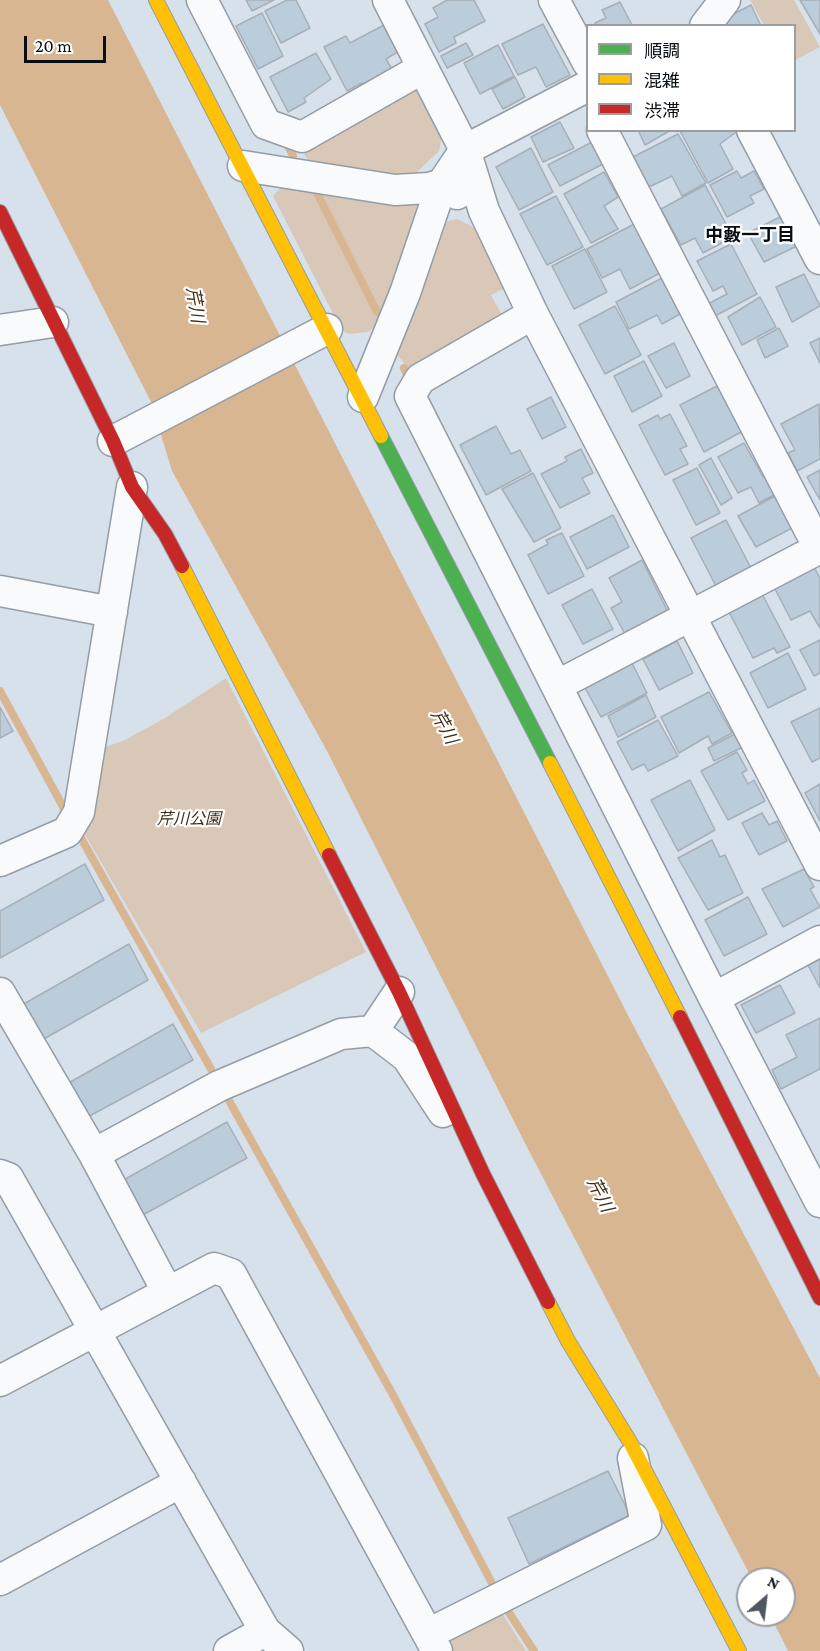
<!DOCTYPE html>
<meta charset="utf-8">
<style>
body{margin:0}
#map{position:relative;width:820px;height:1651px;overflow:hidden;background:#d6e1ec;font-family:"Crimson Pro","Noto Sans JP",serif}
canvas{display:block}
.legend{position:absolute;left:586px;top:24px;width:210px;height:108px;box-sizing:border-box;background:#fff;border:2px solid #9b9ea1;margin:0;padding:8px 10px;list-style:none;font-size:18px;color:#060d14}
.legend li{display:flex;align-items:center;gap:12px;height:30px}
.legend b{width:30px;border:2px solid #9b9ea1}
.north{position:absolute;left:736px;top:1567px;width:60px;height:60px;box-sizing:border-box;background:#fff;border:2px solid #9b9ea1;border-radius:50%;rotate:28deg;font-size:16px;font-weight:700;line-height:24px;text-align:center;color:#060d14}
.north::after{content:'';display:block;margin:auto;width:21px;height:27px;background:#4f5760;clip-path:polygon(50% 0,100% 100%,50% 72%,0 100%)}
.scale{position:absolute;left:24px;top:36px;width:82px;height:27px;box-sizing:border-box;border:3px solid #060d14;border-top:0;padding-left:8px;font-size:18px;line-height:21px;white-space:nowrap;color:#060d14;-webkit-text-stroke:4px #fff;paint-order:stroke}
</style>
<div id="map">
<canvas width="820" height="1651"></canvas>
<ul class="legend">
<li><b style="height:8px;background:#4caf50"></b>順調</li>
<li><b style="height:8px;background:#ffc107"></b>混雑</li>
<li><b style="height:8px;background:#c62828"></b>渋滞</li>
</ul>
<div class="north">N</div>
<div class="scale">20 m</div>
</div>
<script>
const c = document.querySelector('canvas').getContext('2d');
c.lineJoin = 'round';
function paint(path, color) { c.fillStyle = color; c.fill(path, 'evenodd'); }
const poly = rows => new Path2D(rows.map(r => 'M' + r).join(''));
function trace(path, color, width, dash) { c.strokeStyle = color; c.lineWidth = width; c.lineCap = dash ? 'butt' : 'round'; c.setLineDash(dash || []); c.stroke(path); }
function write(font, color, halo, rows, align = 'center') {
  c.font = font + ' "Crimson Pro","Noto Sans JP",serif'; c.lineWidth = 4.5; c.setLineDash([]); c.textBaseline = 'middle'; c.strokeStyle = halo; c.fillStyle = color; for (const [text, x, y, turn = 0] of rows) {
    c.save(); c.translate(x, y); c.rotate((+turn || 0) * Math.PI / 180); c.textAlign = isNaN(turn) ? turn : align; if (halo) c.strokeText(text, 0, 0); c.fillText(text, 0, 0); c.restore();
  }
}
paint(poly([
 [750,0,794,0,820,47,795,60,794,26,764,25],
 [413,87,423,90,442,137,439,151,413,176,392,179,309,162,300,147],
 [283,185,417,205,417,223,393,288,374,327,368,332,349,334,342,331,273,196],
 [457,219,475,228,505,288,491,295,502,315,412,371,397,355,435,244,444,225,448,221],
 [226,678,366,952,201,1033,84,833,97,750,125,740,165,718],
 [498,1607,526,1651,453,1651,445,1636]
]), '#d9c8b8');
paint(poly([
 [0,0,108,0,632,1023,820,1378,820,1651,788,1651,770,1615,784,1615,784,1579,752,1579,527,1147,327,751,172,471,151,402,0,105]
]), '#d9b692');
trace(poly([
 [287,143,293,156],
 [317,193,377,312],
 [404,368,408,378],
 [0,691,67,814],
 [77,831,211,1069],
 [227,1097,393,1395,494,1587],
 [504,1605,534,1651]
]), '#d9b692', 8);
const building = poly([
 [246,0,274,0,252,11,246,0],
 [287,0,296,0,310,28,281,43,265,11,287,0],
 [447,0,474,0,485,21,454,37,456,43,439,52,425,24,438,17,433,8,447,0],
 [800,0,820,0,820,34,800,0],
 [620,2,632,25,596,26,595,23,606,18,602,10,620,2],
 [751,5,761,26,723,26,720,21,751,5],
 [262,13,283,56,258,69,236,26,262,13],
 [543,24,570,75,546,87,536,67,518,75,502,44,543,24],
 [384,25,399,51,386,59,393,71,364,86,362,83,347,91,324,47,346,36,350,43,384,25],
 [466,43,473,55,447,68,441,56,466,43],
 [498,45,514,76,480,94,464,63,498,45],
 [316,53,331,79,304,98,306,102,288,112,270,77,316,53],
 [515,77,525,97,503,109,492,89,515,77],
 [560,122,574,148,543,162,531,137,560,122],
 [638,130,671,130,645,145,638,130],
 [739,130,720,144,733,169,708,183,680,131,739,130],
 [678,134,706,183,682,196,672,176,649,187,633,157,678,134],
 [592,142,603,164,560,186,548,165,592,142],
 [531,148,553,192,519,210,496,167,531,148],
 [737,171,741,178,754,171,764,189,750,196,754,203,727,217,710,185,737,171],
 [604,172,618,197,604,206,618,229,591,243,564,194,604,172],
 [705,185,733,237,703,253,695,238,681,245,661,209,705,185],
 [556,196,583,247,547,265,520,214,556,196],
 [784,215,799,245,764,262,748,233,784,215],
 [634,224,660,273,630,289,620,269,602,278,587,249,634,224],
 [731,244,757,294,711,318,704,306,727,294,723,286,713,291,697,261,731,244],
 [585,249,607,292,574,309,552,266,585,249],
 [804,274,820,306,792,322,776,287,804,274],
 [662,278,680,314,662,324,657,315,629,329,616,302,662,278],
 [760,297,776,327,742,345,728,317,760,297],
 [615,306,641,355,605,374,579,325,615,306],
 [779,328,788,346,765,358,757,340,779,328],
 [820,338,820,363,810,343,820,338],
 [674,343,690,376,666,388,648,356,674,343],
 [644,361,662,396,632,412,614,376,644,361],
 [721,384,745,430,704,452,680,405,721,384],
 [551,397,566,427,542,439,527,409,551,397],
 [819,404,820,459,797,471,788,453,795,450,781,424,819,404],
 [670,414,687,446,680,449,688,464,665,475,639,425,658,415,660,419,670,414],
 [496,426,511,454,520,450,531,471,486,495,460,445,496,426],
 [744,443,763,477,769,474,779,492,759,503,751,487,738,493,718,457,744,443],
 [581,449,593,473,582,478,590,493,560,508,541,474,567,461,565,457,581,449],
 [711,458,732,498,721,505,699,465,711,458],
 [697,468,720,513,696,525,673,480,697,468],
 [820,470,820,500,807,477,820,470],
 [533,473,561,528,534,542,502,489,533,473],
 [777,495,794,527,756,547,738,516,777,495],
 [613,515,629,547,587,569,570,537,613,515],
 [726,520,753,572,718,590,691,538,726,520],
 [562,533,584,576,548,594,528,555,548,544,546,540,562,533],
 [642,560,668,612,625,634,611,608,622,602,609,578,642,560],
 [814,567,820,578,820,628,810,611,791,620,774,587,814,567],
 [592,589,613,629,583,644,562,605,592,589],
 [761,592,790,647,777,653,774,648,753,658,728,610,761,592],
 [820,640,820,673,814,676,800,650,820,640],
 [677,641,693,673,659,690,643,659,677,641],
 [788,653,806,689,768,708,750,673,788,653],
 [630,659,647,693,601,717,583,684,630,659],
 [709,692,732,733,712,744,708,736,679,753,661,717,709,692],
 [646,695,656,717,618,737,608,716,646,695],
 [0,707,13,731,0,738,0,707],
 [820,708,820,758,812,762,791,722,820,708],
 [658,720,678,756,648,771,644,764,632,770,617,742,658,720],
 [737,733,743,747,714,761,708,748,737,733],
 [737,752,747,770,742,773,748,784,754,780,765,801,728,820,701,771,737,752],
 [690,780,715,830,678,851,651,800,690,780],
 [820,784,820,821,805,793,820,784],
 [762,813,769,825,777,821,787,841,759,855,742,823,762,813],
 [712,840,720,857,725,855,743,893,708,910,678,858,712,840],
 [85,864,104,900,0,958,0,911,85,864],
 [804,869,814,887,810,889,820,907,783,927,762,889,804,869],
 [748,897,767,934,724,956,705,920,748,897],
 [129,944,148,980,42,1040,22,1005,129,944],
 [820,959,820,988,808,965,820,959],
 [780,985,795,1013,756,1033,741,1005,780,985],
 [820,1018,820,1069,781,1089,772,1070,797,1057,786,1035,820,1018],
 [173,1024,193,1060,84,1119,65,1085,173,1024],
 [227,1122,247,1158,139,1217,120,1182,227,1122],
 [608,1471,630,1515,529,1564,508,1518,608,1471]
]);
paint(building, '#bbccdb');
trace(building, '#a6afb7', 1.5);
const street = poly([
 [202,0,266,124,302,137,423,68],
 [388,0,465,150,484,211,533,314,820,865],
 [554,0,588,63],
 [705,26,725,0],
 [602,130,820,550],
 [752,130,820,259],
 [243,166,395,190,429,188,442,184,457,194],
 [533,314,420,379,410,396,714,998,820,1202],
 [0,330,53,322],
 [363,397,405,293,442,184,465,150,588,86],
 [113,441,327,329],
 [0,591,112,612],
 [558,685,820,548],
 [0,861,67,832,79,812,132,487],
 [399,992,373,1031,407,1057,443,1112],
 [0,993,94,1154,167,1291],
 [714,998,820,941],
 [94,1154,219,1086,341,1034,373,1031],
 [0,1175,8,1178,265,1631,288,1651],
 [0,1381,214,1268,231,1274,437,1651],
 [0,1580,181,1482],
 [428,1634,646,1525,633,1458],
 [229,1651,265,1631]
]);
const fast = poly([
 [381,436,550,763]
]);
const slow = poly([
 [156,0,381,436],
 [182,566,329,855],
 [550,763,680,1017],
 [548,1302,568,1341,630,1442,739,1651]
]);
const jam = poly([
 [0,212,113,441,132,487,165,534,182,566],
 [329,855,399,992,483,1174,548,1302],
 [680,1017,820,1298]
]);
trace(street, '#949ca4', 33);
trace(fast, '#949ca4', 16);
trace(slow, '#949ca4', 16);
trace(jam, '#949ca4', 16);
trace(street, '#f9fafc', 30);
trace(fast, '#4caf50', 14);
trace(slow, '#ffc107', 14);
trace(jam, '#c62828', 14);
write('italic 16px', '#412911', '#fff', [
 ["芹川公園",189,819]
]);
write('bold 18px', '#060d14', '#fff', [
 ["中藪一丁目",750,235]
]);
write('italic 18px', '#442c14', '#fff', [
 ["芹川",195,305,81],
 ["芹川",444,727,62],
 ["芹川",600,1195,63]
]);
</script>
